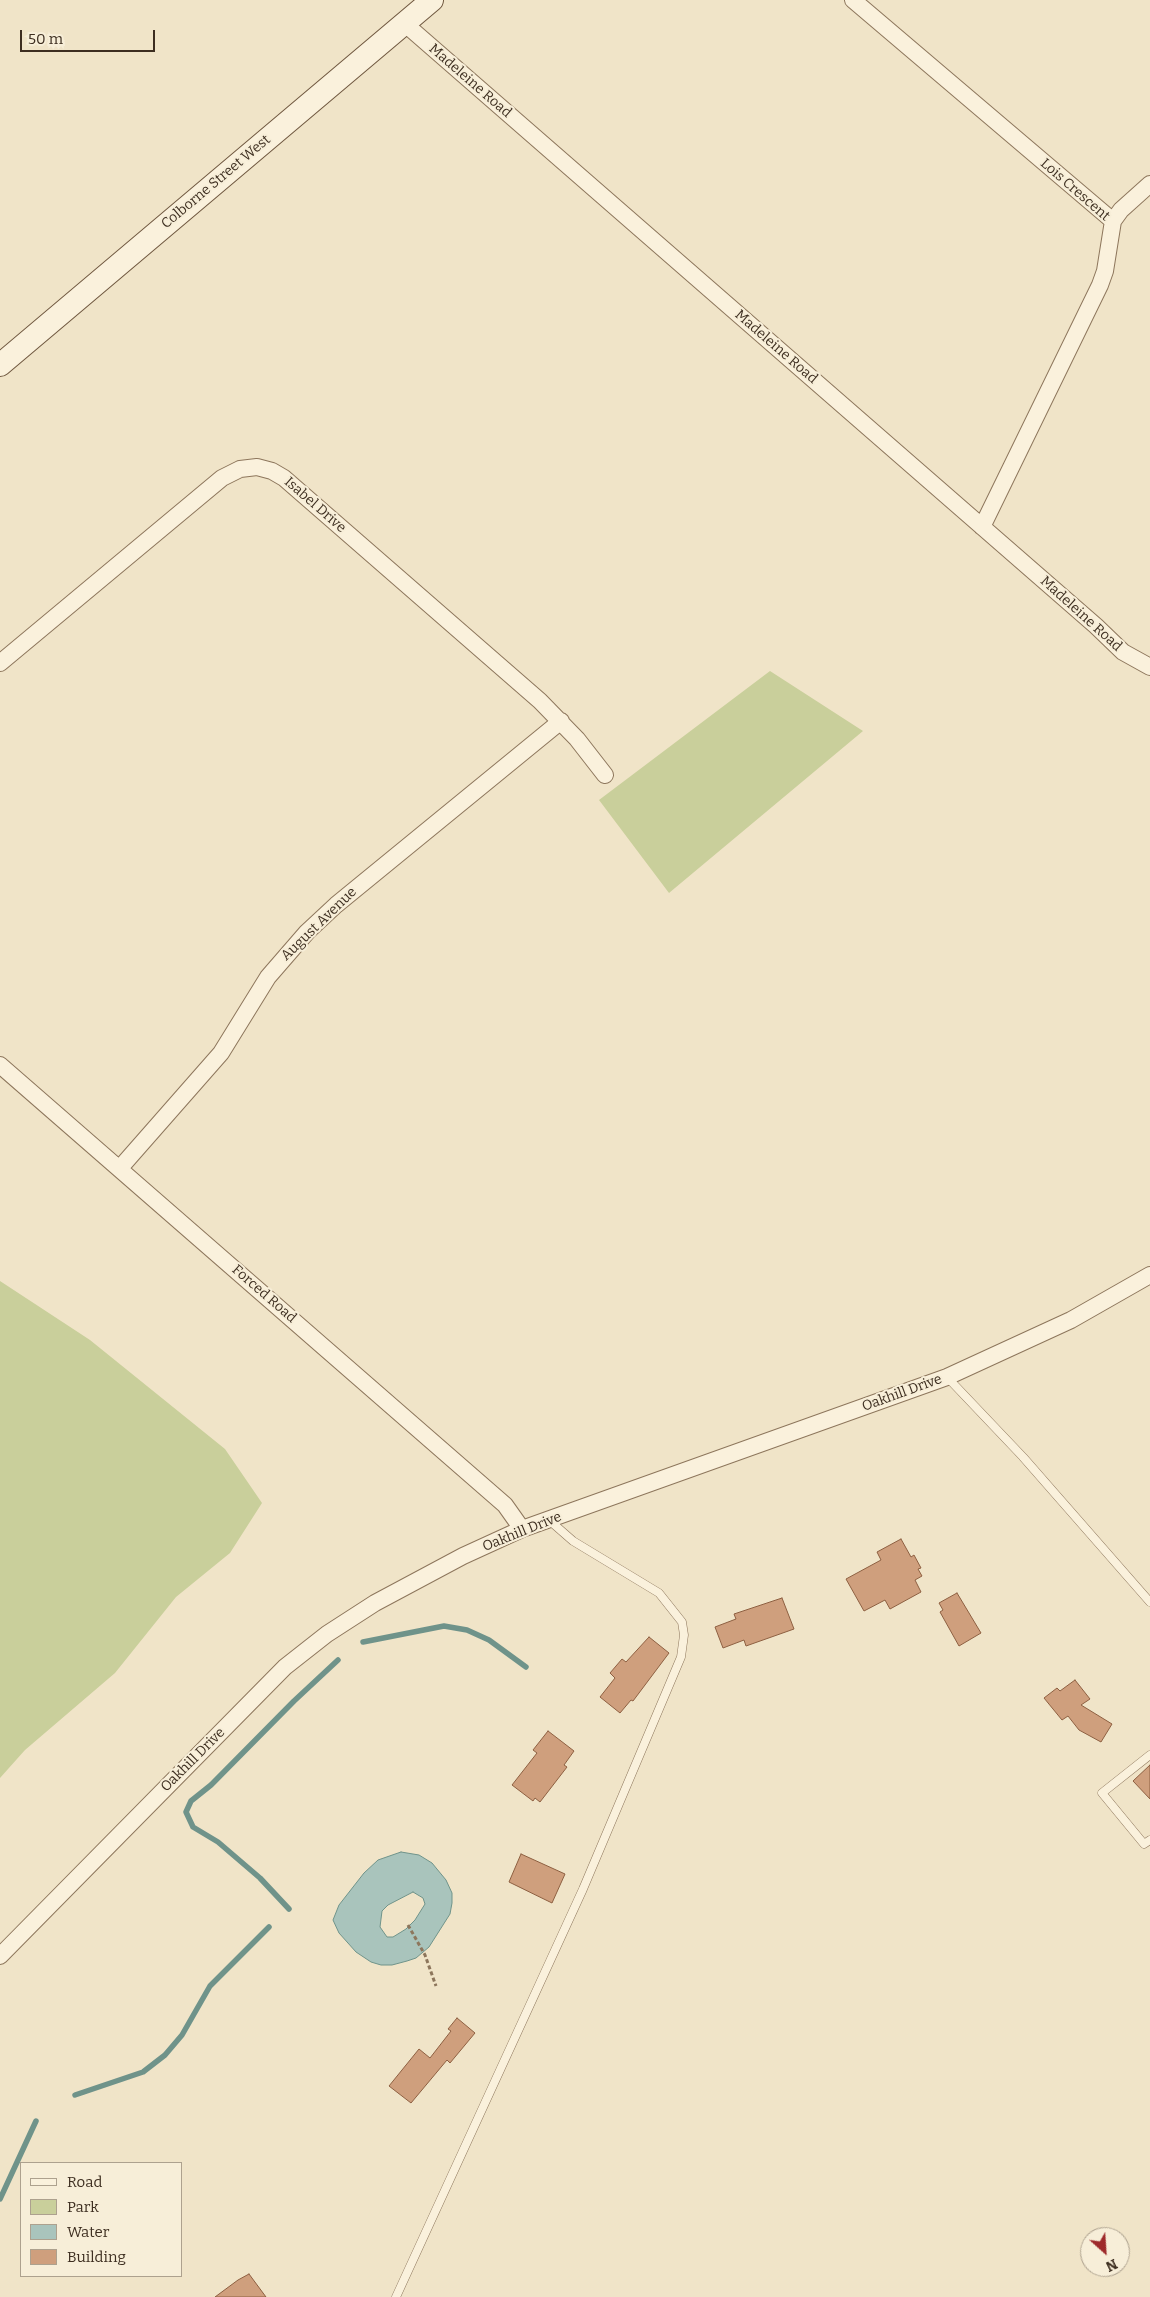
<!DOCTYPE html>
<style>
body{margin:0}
#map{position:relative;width:1150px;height:2297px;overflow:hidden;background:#f0e4c8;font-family:Bitter,serif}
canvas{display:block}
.legend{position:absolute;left:20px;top:2162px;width:162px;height:115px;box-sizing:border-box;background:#f7eed8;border:1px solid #ada18e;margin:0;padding:6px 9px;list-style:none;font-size:15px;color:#3d2e20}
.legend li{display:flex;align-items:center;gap:10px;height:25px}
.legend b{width:25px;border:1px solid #ada18e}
.north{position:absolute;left:1080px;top:2227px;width:50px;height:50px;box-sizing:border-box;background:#f7eed8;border:1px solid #ada18e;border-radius:50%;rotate:154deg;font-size:14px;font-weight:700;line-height:20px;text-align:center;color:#3d2e20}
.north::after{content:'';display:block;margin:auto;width:18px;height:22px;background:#9e2a2b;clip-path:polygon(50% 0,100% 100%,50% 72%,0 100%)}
.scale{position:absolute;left:20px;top:30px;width:135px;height:22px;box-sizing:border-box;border:2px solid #3d2e20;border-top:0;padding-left:6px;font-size:15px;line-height:18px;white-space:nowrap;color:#3d2e20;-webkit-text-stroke:4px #f7eed8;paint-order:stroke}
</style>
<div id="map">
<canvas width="1150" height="2297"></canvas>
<ul class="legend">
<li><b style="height:6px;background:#faf1dc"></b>Road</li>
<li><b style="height:14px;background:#c9cf9b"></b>Park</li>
<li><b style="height:14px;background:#a9c4bc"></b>Water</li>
<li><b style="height:14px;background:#cf9f7d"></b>Building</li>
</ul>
<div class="north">N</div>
<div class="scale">50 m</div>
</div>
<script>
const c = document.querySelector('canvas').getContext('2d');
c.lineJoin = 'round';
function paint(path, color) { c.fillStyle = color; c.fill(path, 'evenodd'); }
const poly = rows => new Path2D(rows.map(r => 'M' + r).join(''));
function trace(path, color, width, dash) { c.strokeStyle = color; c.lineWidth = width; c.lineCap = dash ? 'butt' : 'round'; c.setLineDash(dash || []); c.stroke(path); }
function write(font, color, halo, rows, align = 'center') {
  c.font = font + ' Bitter,serif'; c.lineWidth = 4; c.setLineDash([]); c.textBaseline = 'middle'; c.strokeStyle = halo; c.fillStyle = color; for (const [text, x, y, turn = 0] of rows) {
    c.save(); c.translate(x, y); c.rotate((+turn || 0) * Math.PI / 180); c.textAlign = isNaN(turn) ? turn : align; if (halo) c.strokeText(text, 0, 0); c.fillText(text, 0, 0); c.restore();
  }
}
paint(poly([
 [770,671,863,731,669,893,599,800],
 [0,1281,90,1340,225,1449,262,1503,230,1553,176,1597,115,1673,25,1750,0,1778]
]), '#c9cf9b');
const water = poly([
 [401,1852,419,1855,432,1863,446,1880,452,1893,452,1903,450,1914,429,1947,416,1958,407,1961,392,1965,381,1965,371,1962,356,1952,339,1933,333,1920,339,1905,364,1873,378,1860,401,1852],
 [413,1892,423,1898,425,1904,415,1920,406,1929,393,1937,387,1937,380,1927,382,1911,388,1905,413,1892]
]);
paint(water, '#a9c4bc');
trace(water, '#6f938a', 1);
trace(poly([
 [363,1642,444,1626,467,1630,489,1640,526,1667],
 [289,1909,260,1878,218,1842,193,1827,186,1812,191,1801,211,1785,294,1701,338,1660],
 [75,2095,143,2072,165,2055,182,2035,210,1986,269,1927],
 [0,2199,36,2121]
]), '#6f938a', 5.5);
const building = poly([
 [901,1539,911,1557,914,1555,921,1568,918,1569,922,1576,915,1580,921,1592,890,1609,885,1600,864,1611,846,1579,881,1560,877,1552,901,1539],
 [957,1593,981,1633,959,1646,940,1612,943,1610,939,1603,957,1593],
 [782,1598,794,1629,746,1646,744,1640,723,1648,715,1627,736,1619,734,1614,782,1598],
 [649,1637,669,1653,633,1701,631,1700,620,1713,600,1697,615,1678,610,1673,622,1659,626,1662,649,1637],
 [1075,1680,1090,1699,1081,1705,1112,1724,1101,1742,1079,1730,1068,1716,1062,1720,1044,1698,1057,1688,1060,1691,1075,1680],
 [548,1731,574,1751,564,1765,567,1767,540,1802,535,1798,533,1801,512,1785,537,1753,533,1750,548,1731],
 [1150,1765,1150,1799,1133,1781,1150,1765],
 [521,1854,565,1874,552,1903,509,1882,521,1854],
 [457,2018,475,2033,450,2063,447,2060,411,2103,389,2086,419,2049,430,2058,451,2031,448,2029,457,2018],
 [249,2274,266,2297,215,2297,238,2280,249,2274]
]);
paint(building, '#cf9f7d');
trace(building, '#8d5f41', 1);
const lane = poly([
 [947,1377,1023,1457,1150,1602],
 [1150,1755,1102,1793,1144,1844,1150,1840],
 [396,2297,583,1889,681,1657,684,1635,682,1622,659,1593,573,1541,549,1520]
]);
const street = poly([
 [853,0,1113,221],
 [404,23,1096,626,1123,652,1150,667],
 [982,527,1100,285,1105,271,1113,221,1121,210,1150,184],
 [0,663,222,478,240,469,257,467,272,471,284,478,540,701,577,739,605,775],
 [0,1065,505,1505,522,1529],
 [120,1168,221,1053,268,977,307,932,336,905,561,721],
 [0,1956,285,1667,327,1634,375,1603,463,1556,522,1529,947,1377,1071,1320,1150,1275]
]);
const secondary = poly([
 [0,365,432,0]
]);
trace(lane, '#8d765c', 9);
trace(street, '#8d765c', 18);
trace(secondary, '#6f573f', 24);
trace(poly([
 [408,1925,425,1955,436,1986]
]), '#8d765c', 3, [4, 2.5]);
trace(lane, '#faf1dc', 8);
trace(street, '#faf1dc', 16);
trace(secondary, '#faf1dc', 22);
write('14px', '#3d2e20', '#f7eed8', [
 ["Madeleine Road",470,81,41],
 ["Colborne Street West",216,182,-40],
 ["Lois Crescent",1075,190,41],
 ["Madeleine Road",776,347,41],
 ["Isabel Drive",315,505,41],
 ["Madeleine Road",1081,614,42],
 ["August Avenue",319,924,-44],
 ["Forced Road",264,1294,41],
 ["Oakhill Drive",902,1393,-20],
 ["Oakhill Drive",522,1532,-22],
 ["Oakhill Drive",193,1760,-45]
]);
</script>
